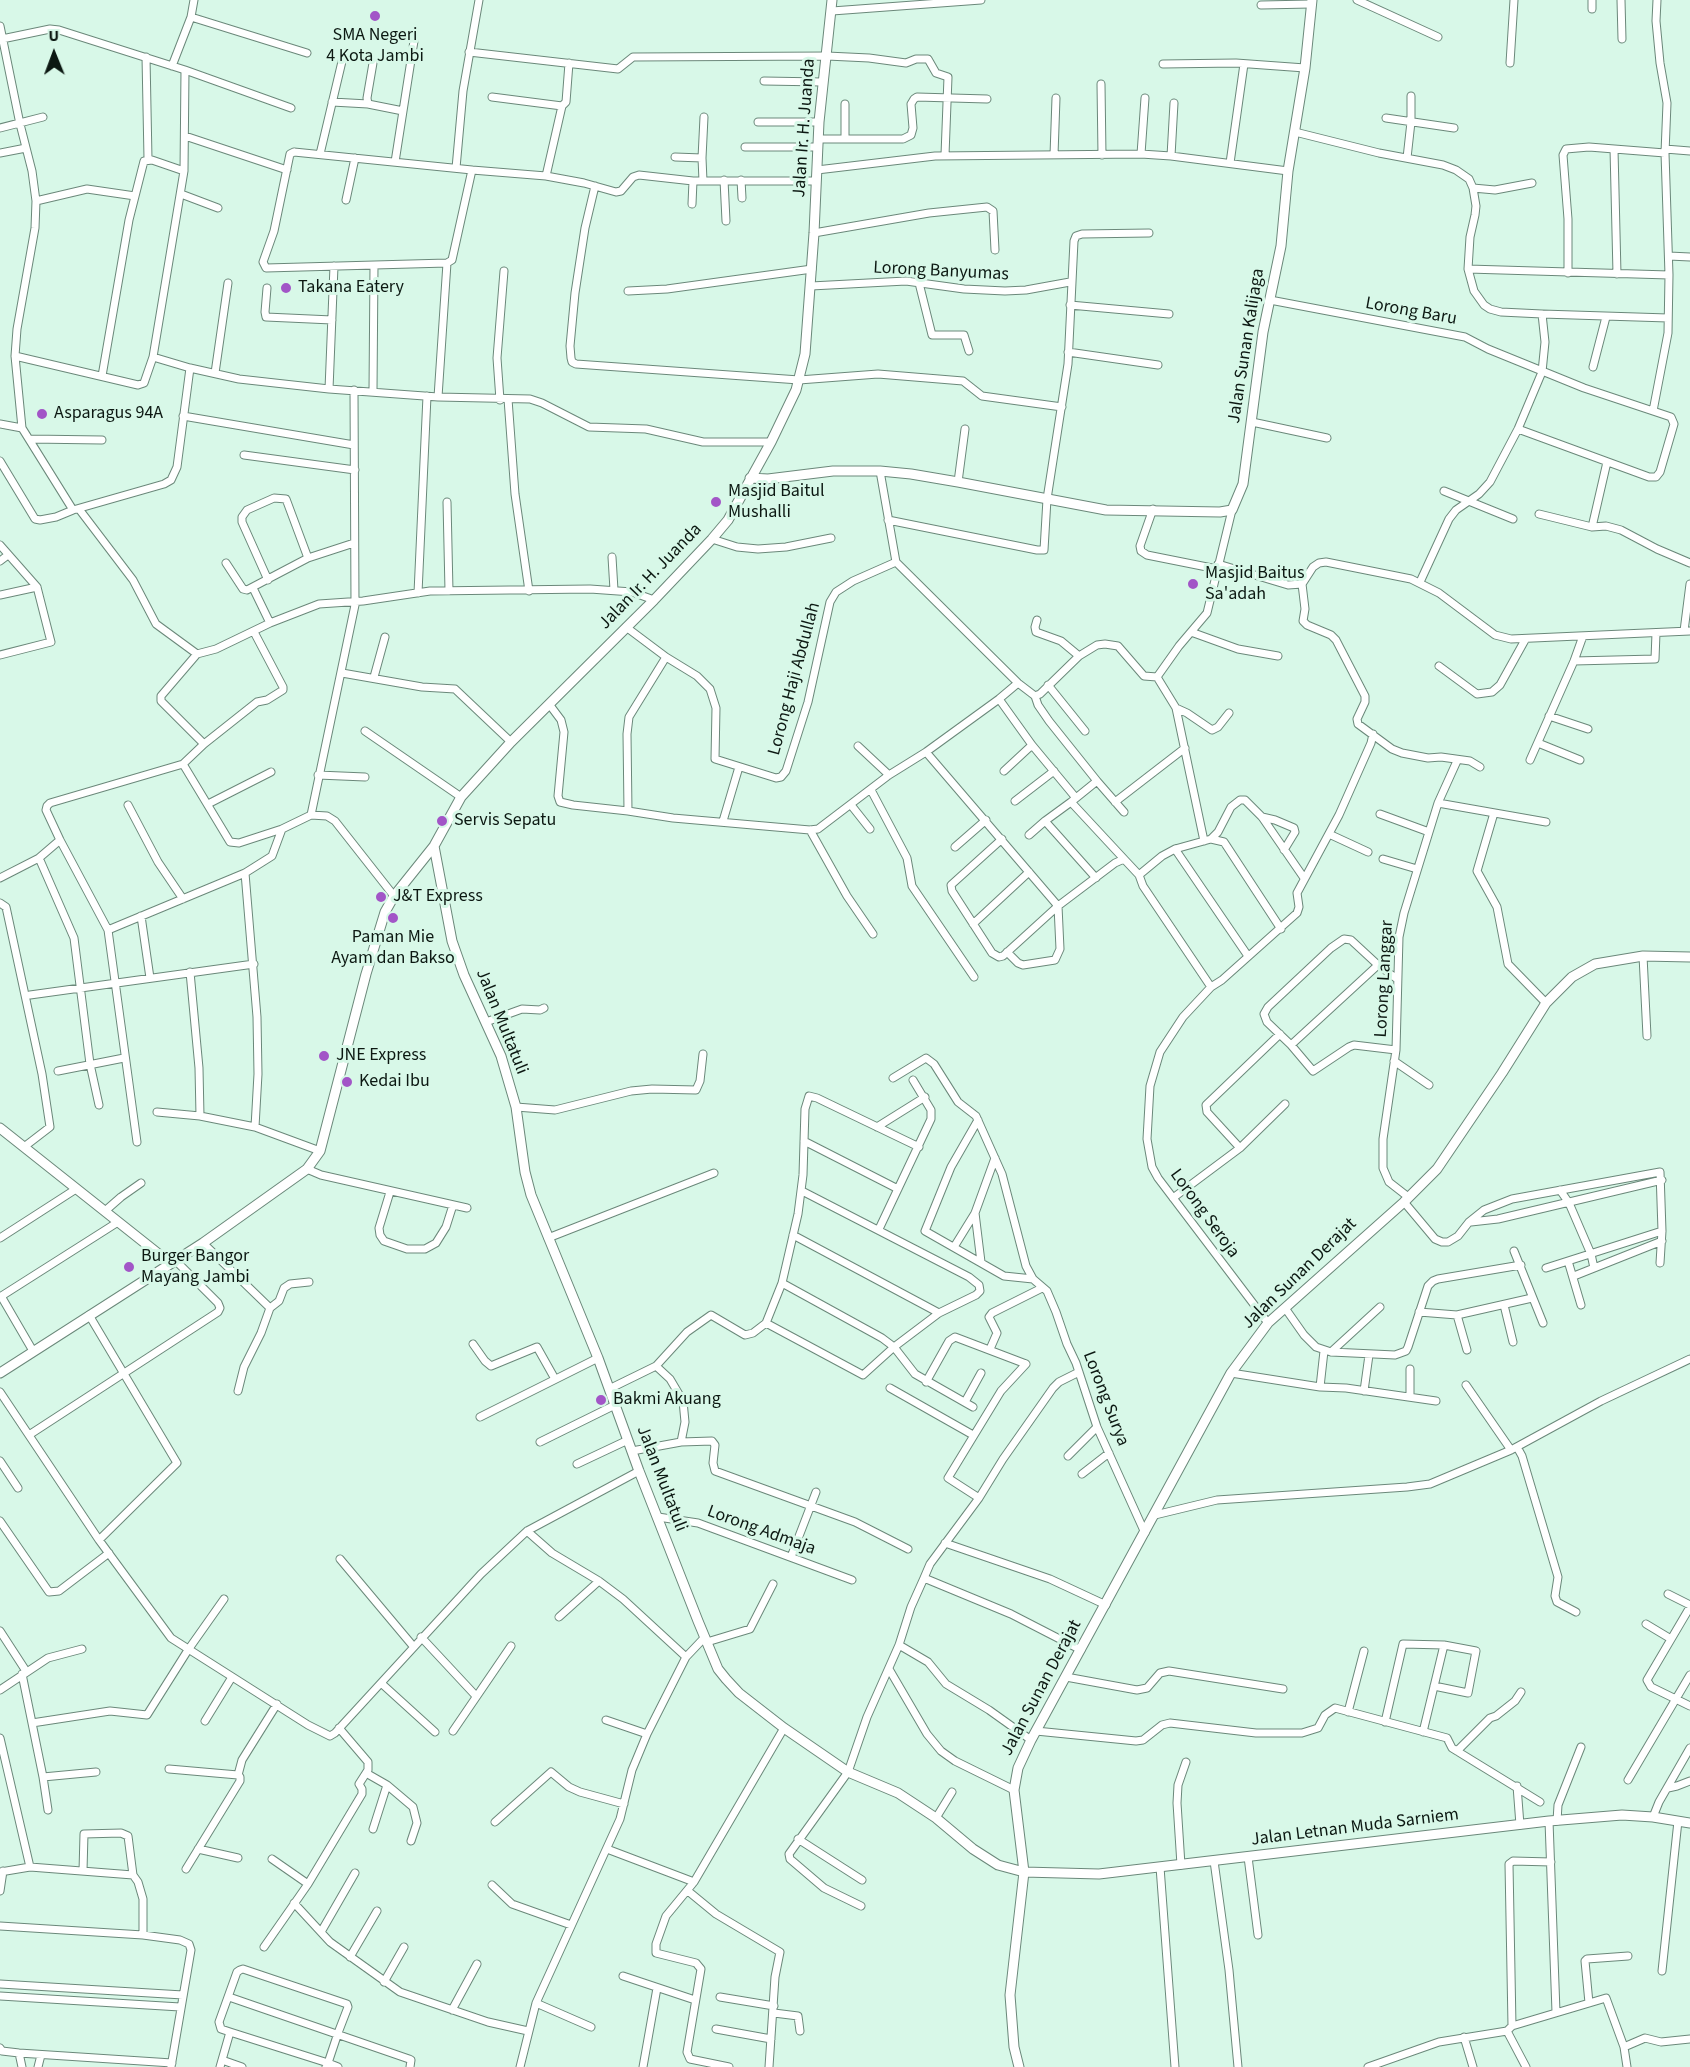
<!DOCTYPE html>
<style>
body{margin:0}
#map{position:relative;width:1690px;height:2067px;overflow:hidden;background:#d8f8e8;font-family:"Source Sans 3",sans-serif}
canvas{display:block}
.north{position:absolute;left:24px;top:24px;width:60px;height:60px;-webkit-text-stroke:4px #d8f8e8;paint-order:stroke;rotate:359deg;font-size:16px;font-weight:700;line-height:24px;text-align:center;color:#0c1812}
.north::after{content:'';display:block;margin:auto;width:21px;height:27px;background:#0c1812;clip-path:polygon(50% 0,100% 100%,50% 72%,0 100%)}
</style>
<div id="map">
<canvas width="1690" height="2067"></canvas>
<div class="north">U</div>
</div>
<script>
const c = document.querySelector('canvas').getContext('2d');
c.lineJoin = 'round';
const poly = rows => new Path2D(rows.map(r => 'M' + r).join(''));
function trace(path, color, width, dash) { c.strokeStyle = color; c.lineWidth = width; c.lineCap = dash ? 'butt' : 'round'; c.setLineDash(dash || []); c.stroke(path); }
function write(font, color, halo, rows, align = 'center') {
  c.font = font + ' "Source Sans 3",sans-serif'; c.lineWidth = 6; c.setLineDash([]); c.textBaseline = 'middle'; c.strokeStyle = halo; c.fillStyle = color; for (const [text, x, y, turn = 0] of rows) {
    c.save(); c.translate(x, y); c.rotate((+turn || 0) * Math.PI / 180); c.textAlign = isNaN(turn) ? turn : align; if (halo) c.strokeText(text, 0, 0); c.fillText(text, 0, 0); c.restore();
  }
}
const street = poly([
 [194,0,191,17,307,53],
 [1357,0,1438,37],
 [1592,0,1592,9],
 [1621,0,1622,39],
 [1261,5,1311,4],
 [832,11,981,0],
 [0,26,20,124,32,171,36,201,35,228,17,329,15,356,22,428,73,510,164,484,171,480,177,467,190,368],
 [2,39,50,29,59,30,185,70,184,171,153,357,190,368,239,379,329,389,438,397,530,399,542,403,589,427,646,429,703,442,771,442],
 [469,52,618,69,633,57,827,56,869,58,906,63,916,59,928,59,936,73,948,77,945,155],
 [146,57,148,159],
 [373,63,367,98,368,104,403,111],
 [1510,63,1514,0],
 [1163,64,1236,63,1305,68],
 [172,66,191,17],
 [185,70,291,108],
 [764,81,822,82],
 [1101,84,1102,155],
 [492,97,562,106,566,102,569,63],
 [332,102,368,104],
 [845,104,845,139],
 [1386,118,1454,128],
 [758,122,819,122],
 [0,128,43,117],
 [1295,132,1379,153,1443,165,1456,170,1469,179,1473,188,1476,206,1475,215,1470,237,1468,269,1474,291,1484,305,1490,309,1501,312,1542,314,1668,318],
 [185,136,287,170],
 [818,139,903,139,911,135,913,128,911,104,914,99,917,97,987,99],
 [745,147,818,147],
 [1614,149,1617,274],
 [1665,149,1690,151],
 [294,152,472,170,452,260,447,263,266,268,263,262,274,231,290,154,294,152],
 [0,153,26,148],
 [320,154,344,53],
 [1141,154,1145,98],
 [1054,155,1056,98],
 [1171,156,1174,103],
 [675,157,702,158,703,181],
 [702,158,704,117],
 [1407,158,1411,122,1411,96],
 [395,162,414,41],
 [1230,163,1244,64],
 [456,168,463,91,479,0],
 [472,170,546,176,584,183,616,192,621,191,633,177,639,175,693,181,816,181],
 [817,170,935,156,1141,154,1171,156,1288,171],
 [546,176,562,106],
 [724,180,726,221],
 [741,180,742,198],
 [595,186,585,228,575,293,570,346,571,358,572,362,576,364,799,380,878,374,963,381,982,396,1062,407],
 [1473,188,1495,190,1532,183],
 [181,194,218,208],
 [346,200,355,158],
 [36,201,87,189,135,196],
 [692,204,693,181],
 [814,233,929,213,987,207,993,211,995,250],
 [1669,256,1690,257],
 [1468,269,1669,275],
 [1568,273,1568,219,1563,155,1566,149,1589,147,1665,153],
 [919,283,932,335,964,335,969,351],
 [811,286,906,281,964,289,1005,291,1026,290,1070,282],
 [267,288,265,312,266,317,332,320],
 [628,291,667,289,812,269],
 [1270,300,1465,337,1488,349,1584,388,1653,411],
 [1070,305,1169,314],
 [1068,352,1158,365],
 [15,356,138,385,144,383,153,357],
 [1593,367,1606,317],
 [215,373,228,283],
 [102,376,129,220,144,161,152,160,184,171],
 [329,389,334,266],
 [354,390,355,605,311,815,327,816,335,821,394,896],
 [373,391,374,266],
 [438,397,447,263],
 [508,399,515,494,529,591],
 [500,400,497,358,504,271],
 [183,416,354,445],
 [1252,422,1327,438],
 [0,424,22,428],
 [1518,429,1649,477,1656,477,1660,472,1674,424,1671,417,1653,411,1668,333,1669,275,1665,153,1667,103,1660,63,1656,21,1657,0],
 [30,439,102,440],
 [244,455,355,470],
 [0,461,35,519,40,520,56,517,73,510],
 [880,471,896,562,1018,683,1035,696,1038,705,1049,721,1097,781],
 [958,482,965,429],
 [1444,491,1513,519],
 [447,502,449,591],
 [79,509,133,580,156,624,197,654,216,649,270,623,319,604,363,601,430,591,590,589,632,592,654,600],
 [1153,509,1140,546,1141,551,1147,555,1217,569],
 [1539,514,1592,527,1606,526,1621,530,1657,549,1690,563],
 [888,520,1037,550,1044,550,1047,499,1068,364,1074,241,1076,236,1082,234,1149,233],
 [1592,527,1607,462],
 [712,539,737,547,758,549,786,547,831,538],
 [0,545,37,587,0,595],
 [612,557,614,590],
 [0,561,8,555],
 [226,563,243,589,247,590,308,558,354,543],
 [1218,564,1288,585,1302,584,1313,567,1319,563,1326,562,1411,579,1439,593,1495,635,1511,639,1690,631],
 [268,580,242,522,242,517,247,510,274,498,286,499,308,558],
 [1420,582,1449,519,1456,510,1479,494,1490,482,1518,429,1542,372,1545,342,1542,314],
 [1302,584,1305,609,1303,621,1307,625,1331,635,1336,640,1365,696,1365,702,1357,719,1358,724,1392,749,1402,753,1428,758,1441,757,1470,761,1480,767],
 [253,588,270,623],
 [418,593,427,396],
 [1037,620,1035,627,1036,632,1061,641,1079,656],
 [626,627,666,657,697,676,710,689,716,708,715,759,776,778,781,777,786,771,808,702,830,602,836,592,853,581,896,562],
 [1684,631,1690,584],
 [1191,632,1238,649,1278,656],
 [197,654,161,696,161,701,204,744],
 [0,655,51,642,37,587],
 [1574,661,1655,659,1656,633],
 [1439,666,1477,694,1492,692,1500,685,1525,640],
 [342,673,422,687,455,689,511,742],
 [374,677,385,637],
 [1157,677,1179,646,1207,613,1232,510],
 [1157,677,1176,708,1204,841],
 [1048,685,1085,731],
 [1035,696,1040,694,1079,656,1097,645,1105,644,1118,646,1144,676,1157,677],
 [999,699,1032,745,1076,798,1071,802,1124,859,1115,863,1058,906,1003,956,999,957,992,953,952,891,951,885,1002,839],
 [549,704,561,720,564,732,558,796,560,802,573,805,628,811,673,818,810,830,818,829,889,775,926,752,999,699,1018,683],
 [1176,708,1187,713,1212,730,1218,727,1229,713],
 [1549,716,1588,729],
 [365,731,461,797],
 [1538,743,1580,760],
 [858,746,889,775],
 [926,752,1058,906,1060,949,1055,960,1023,965,1018,963,1007,952],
 [1530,760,1574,661,1583,636],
 [183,764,204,744,257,702,267,700,283,690,283,687,254,632],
 [1004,771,1032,745],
 [318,775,365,777],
 [871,790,907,858,912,886,974,977],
 [1076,798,1097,781,1124,812],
 [1015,801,1054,771],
 [1071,802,1045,821,1096,878],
 [1115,802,1185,748],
 [1438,803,1546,822],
 [208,804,271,772],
 [128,805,158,862,183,899],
 [851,805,870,829],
 [628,811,627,734,629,717,666,657],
 [1494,813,1477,871,1497,907,1508,964,1546,1003],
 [1380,814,1429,832],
 [1262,817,1275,820,1294,828,1295,832,1284,850],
 [723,821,739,767],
 [282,829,239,843,230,842,183,764,50,803,47,806,46,810,60,840,108,930,245,873,272,856,282,829,311,815],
 [810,830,847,896,873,934],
 [1329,834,1368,852],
 [1029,835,1045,821],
 [1211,839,1218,832,1231,807,1240,800,1245,800,1262,817,1304,878],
 [60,840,39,858,74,938,90,1064,99,1105],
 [955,847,986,820],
 [1175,849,1211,839,1224,842,1281,929],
 [1124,859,1139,875,1143,886,1211,987],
 [1383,859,1417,869],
 [245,873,257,1017,258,1074,255,1127],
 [1139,875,1162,856,1175,849,1248,956],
 [0,878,39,858],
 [0,903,6,907,42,1074,50,1127,24,1147],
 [141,916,150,978],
 [973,924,1029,872],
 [108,930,137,1142],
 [1643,956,1647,1036],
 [190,972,199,1068,200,1116,255,1127,320,1151],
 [30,995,254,964],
 [486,1022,522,1009,540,1010,544,1008],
 [1291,1045,1378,965],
 [1396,1050,1354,1045,1349,1047,1313,1071,1291,1045,1267,1022,1264,1014,1268,1007,1331,948,1344,939,1351,940,1378,965,1397,979],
 [1394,1061,1429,1085],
 [58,1071,124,1058],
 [893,1078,926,1058,934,1064,958,1102,976,1116,1002,1174,1026,1266,1033,1279,1047,1291,1056,1312,1067,1344,1076,1363,1097,1427,1145,1533],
 [516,1107,555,1110,631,1091,652,1089,696,1090,700,1081,703,1054],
 [157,1112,200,1116],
 [978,1120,951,1167,925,1231,1004,1276,1033,1279],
 [877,1127,925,1097],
 [804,1141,898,1189],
 [1240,1148,1207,1112,1206,1105,1280,1034],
 [307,1169,321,1175,467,1208],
 [1560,1190,1569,1203,1591,1254,1594,1268],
 [390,1192,379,1228,380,1235,384,1241,407,1249,425,1249,436,1243,446,1227,453,1205],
 [1407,1196,1389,1182,1383,1168,1383,1139,1396,1050,1399,937,1404,913,1438,803,1457,761],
 [1173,1198,1240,1148,1285,1104],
 [1404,1202,1435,1239,1442,1242,1448,1242,1458,1236,1469,1222,1484,1210,1512,1199,1660,1172,1662,1231,1660,1263],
 [105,1211,121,1197,141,1183],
 [975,1213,981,1262],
 [1471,1222,1498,1219,1662,1180],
 [879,1229,931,1119,931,1110,913,1080],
 [793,1235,939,1313],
 [0,1238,76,1189],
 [548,1238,714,1173],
 [203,1243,270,1308,261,1333,244,1367,238,1391],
 [954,1247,975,1213,995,1158],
 [1514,1251,1543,1323],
 [1568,1261,1581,1305],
 [1546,1268,1662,1231],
 [1574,1276,1662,1241],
 [782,1283,882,1338,894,1347,915,1374,973,1407],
 [1,1296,33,1351],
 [0,1297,118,1222],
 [1504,1305,1513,1342],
 [270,1308,279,1301,284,1288,290,1284,309,1282],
 [1285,1308,1304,1335,1316,1347,1331,1352,1395,1355,1406,1351,1408,1347,1428,1286,1433,1281,1438,1279,1521,1265],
 [1419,1312,1457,1315,1532,1298],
 [89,1315,177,1463,99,1540],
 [1457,1315,1467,1350],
 [766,1323,863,1375,894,1347,939,1313,976,1295,980,1291,979,1285,969,1277,802,1191],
 [1268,1323,1158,1178,1152,1167,1147,1139,1150,1086,1160,1052,1183,1017,1211,987,1222,980,1297,913,1299,907,1297,893,1339,815,1371,743,1373,734],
 [473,1344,485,1361,491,1366,537,1347,555,1379],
 [990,1349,997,1333,989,1317,992,1313,1042,1288],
 [1331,1352,1380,1307],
 [656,1366,670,1379,683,1401,685,1422,681,1442],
 [1079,1372,1059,1382,1053,1388,1003,1459,979,1498,930,1564,924,1578,1011,1614,1081,1650],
 [1231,1373,1320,1387,1346,1388,1436,1401],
 [926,1382,949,1341,955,1337,1026,1364],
 [1466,1385,1511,1450],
 [1320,1387,1324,1351],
 [890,1388,973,1435],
 [609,1389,656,1366,687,1332,711,1315,745,1335,753,1333,766,1323,782,1283,798,1214,803,1175,805,1109,809,1096,817,1098,919,1147],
 [1364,1391,1369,1355],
 [0,1392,99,1540,171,1638,308,1725,330,1736,335,1733,481,1574,527,1531,639,1471],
 [1410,1397,1410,1369],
 [965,1402,981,1373],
 [480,1417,598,1358],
 [29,1435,218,1312,220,1308,218,1303,175,1260],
 [540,1442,615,1405],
 [1517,1447,1522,1456,1558,1577,1555,1596,1557,1602,1576,1612],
 [632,1451,681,1442,712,1441,715,1445,713,1463,715,1471,855,1522,908,1549],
 [1068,1456,1097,1427],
 [0,1461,18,1488],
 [577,1464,628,1440],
 [1082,1474,1109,1453],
 [979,1498,948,1478,1001,1391,1026,1364],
 [1155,1515,1217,1500,1407,1487,1430,1484,1511,1450,1601,1401,1690,1359],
 [658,1517,698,1523,852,1580],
 [0,1521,49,1592,59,1591,109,1553],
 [527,1531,552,1553,599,1581,623,1599,686,1657],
 [945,1543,1050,1579,1106,1605],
 [791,1557,816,1492],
 [340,1559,413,1646],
 [1668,1594,1690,1605],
 [1690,1607,1647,1680,1651,1687,1690,1706],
 [559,1617,599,1581],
 [1646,1624,1671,1639],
 [0,1631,26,1671],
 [421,1637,476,1696],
 [707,1642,750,1629,773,1584],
 [899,1645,928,1662,946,1684,989,1710,1031,1740],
 [889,1669,927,1734,941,1751,955,1761,1014,1790],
 [22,1674,43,1777,96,1772],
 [1066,1677,1137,1690,1147,1688,1160,1673,1169,1671,1283,1689],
 [381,1683,435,1732],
 [0,1690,48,1658,82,1649],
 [1348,1712,1364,1651],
 [606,1720,647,1734],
 [205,1721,232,1677],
 [1385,1722,1403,1644,1444,1645,1476,1651,1468,1693,1434,1686],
 [32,1723,110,1711,147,1715,188,1650,224,1599],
 [453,1731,511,1646],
 [1036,1731,1136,1741,1143,1740,1162,1725,1170,1723,1256,1733,1302,1733,1318,1728,1325,1715,1335,1708,1447,1738,1452,1748,1540,1802],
 [1423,1732,1444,1645],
 [0,1738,30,1867],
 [1457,1751,1490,1718,1496,1716,1515,1701,1521,1692],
 [169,1769,238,1775],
 [366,1773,387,1785,413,1807,417,1823,411,1841],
 [43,1777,48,1810],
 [1628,1780,1690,1675],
 [1517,1786,1520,1825],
 [1668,1788,1677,1786,1690,1781],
 [1653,1817,1659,1802,1690,1748],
 [936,1818,952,1792],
 [1549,1821,1556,2012],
 [1557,1821,1558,1805,1581,1747],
 [495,1822,551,1772,569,1787,580,1792,624,1804],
 [373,1829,387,1785],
 [798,1839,862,1880],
 [198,1849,238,1858],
 [607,1849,694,1882],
 [1248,1857,1258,1935],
 [272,1859,308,1884],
 [1214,1861,1229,1970,1238,2067],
 [1181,1865,1177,1803,1178,1785,1186,1762],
 [1160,1867,1175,2067],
 [186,1869,240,1781,240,1777,238,1775,242,1760,277,1704],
 [83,1871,84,1834,121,1833,128,1836,133,1875,138,1882,143,1899,143,1935],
 [0,1872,30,1867,133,1875],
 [492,1885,512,1904,571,1925],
 [0,1891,3,1871],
 [688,1891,716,1914,780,1952,775,1977,769,2067],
 [294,1903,330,1942,400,1992,488,2022,528,2031],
 [861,1906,824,1888,790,1859,789,1854,848,1772,867,1717,899,1645,911,1607,924,1578],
 [0,1926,143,1935,180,1940,189,1944,191,1950,171,2067],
 [321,1932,355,1873],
 [264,1947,308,1884,362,1794,362,1789,359,1784,368,1770,368,1762,339,1728],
 [350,1957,377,1911],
 [1662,1971,1678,1821],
 [623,1976,695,2000],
 [384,1982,404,1947],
 [0,1984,183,1995],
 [0,1996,180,2007],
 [229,1997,409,2059,411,2060,410,2067],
 [720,1997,774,2006],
 [536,2003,591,2027],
 [1589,2003,1585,1961,1587,1959,1628,1956],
 [452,2010,477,1964],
 [774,2013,798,2016,800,2031],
 [1512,2026,1509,1864,1513,1861,1551,1862],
 [716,2029,771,2039],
 [1507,2031,1526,2067],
 [1464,2037,1473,2067],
 [1624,2047,1627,2067],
 [0,2048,2,2051,19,2053,172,2063],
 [19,2053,22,2067],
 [222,2060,242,2067],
 [38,2067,41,2055],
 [220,2067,230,2032],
 [326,2067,328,2063,338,2033,348,2007,347,2004,243,1969,240,1970,237,1972,219,2022,221,2029,230,2032,328,2063,338,2067],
 [520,2067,536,2003,620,1819,632,1770,647,1734,686,1657,705,1637],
 [643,2067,657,1988],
 [729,2067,690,2059,687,2052,701,1969,696,1963,656,1953,656,1944,666,1916,694,1882,784,1728],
 [1368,2067,1439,2042,1507,2031,1512,2026,1606,1998,1624,2047,1645,2038,1661,2042,1690,2039]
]);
const secondary = poly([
 [750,478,768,479,833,471,880,471,911,474,958,482,1106,510,1220,512,1232,510,1243,484,1263,332,1281,246,1288,171,1305,68,1312,0],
 [434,846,452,941,464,975,501,1056,516,1107,525,1172,531,1195,598,1358,639,1471,698,1621,718,1669,726,1679,739,1693,784,1728,848,1772,898,1793,936,1818,973,1849,998,1865,1024,1872,1099,1874,1549,1821,1622,1815,1653,1817,1690,1823],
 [0,1128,170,1263],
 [0,1373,203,1243,307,1169,320,1151,366,974,385,912,394,896,434,846,461,797,511,742,654,600,712,539,728,520,771,442,796,390,805,354,814,233,819,122,832,0],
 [1019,2067,1014,2047,1010,1995,1024,1872,1014,1790,1018,1768,1031,1740,1231,1373,1268,1323,1404,1202,1437,1169,1502,1073,1546,1003,1572,977,1595,964,1643,956,1690,957]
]);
trace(street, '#6b887a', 9);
trace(secondary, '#6b887a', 11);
trace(street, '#fff', 7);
trace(secondary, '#fff', 9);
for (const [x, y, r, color] of [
 [375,16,6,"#a255c7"],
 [286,288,6,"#a255c7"],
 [42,414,6,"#a255c7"],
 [716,502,6,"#a255c7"],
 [1193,584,6,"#a255c7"],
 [442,821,6,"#a255c7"],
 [381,897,6,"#a255c7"],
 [393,918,6,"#a255c7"],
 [324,1056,6,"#a255c7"],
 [347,1082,6,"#a255c7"],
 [129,1267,6,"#a255c7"],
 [601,1400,6,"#a255c7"]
]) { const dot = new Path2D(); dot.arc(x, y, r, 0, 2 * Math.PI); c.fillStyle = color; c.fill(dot); trace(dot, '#d8f8e8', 2); }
write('18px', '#0c1812', '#d8f8e8', [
 ["SMA Negeri",375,36,"center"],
 ["4 Kota Jambi",375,57,"center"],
 ["Takana Eatery",298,288],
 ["Asparagus 94A",54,414],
 ["Masjid Baitul",728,492],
 ["Mushalli",728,513],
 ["Masjid Baitus",1205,574],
 ["Sa'adah",1205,595],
 ["Servis Sepatu",454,821],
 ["J&T Express",393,897],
 ["Paman Mie",393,938,"center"],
 ["Ayam dan Bakso",393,959,"center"],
 ["JNE Express",336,1056],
 ["Kedai Ibu",359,1082],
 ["Burger Bangor",141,1257],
 ["Mayang Jambi",141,1278],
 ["Bakmi Akuang",613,1400]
], 'left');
write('18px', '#0c1812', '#d8f8e8', [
 ["Jalan Ir. H. Juanda",805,128,-86],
 ["Lorong Banyumas",941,272,3],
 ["Lorong Baru",1411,312,10],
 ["Jalan Sunan Kalijaga",1247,346,-81],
 ["Jalan Ir. H. Juanda",651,577,-46],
 ["Lorong Haji Abdullah",795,679,-75],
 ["Lorong Langgar",1385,979,-87],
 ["Jalan Multatuli",501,1022,68],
 ["Lorong Seroja",1204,1214,54],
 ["Jalan Sunan Derajat",1300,1274,-44],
 ["Lorong Surya",1105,1399,69],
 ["Jalan Multatuli",661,1479,69],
 ["Lorong Admaja",761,1531,20],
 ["Jalan Sunan Derajat",1042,1688,-62],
 ["Jalan Letnan Muda Sarniem",1355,1828,-7]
]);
</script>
